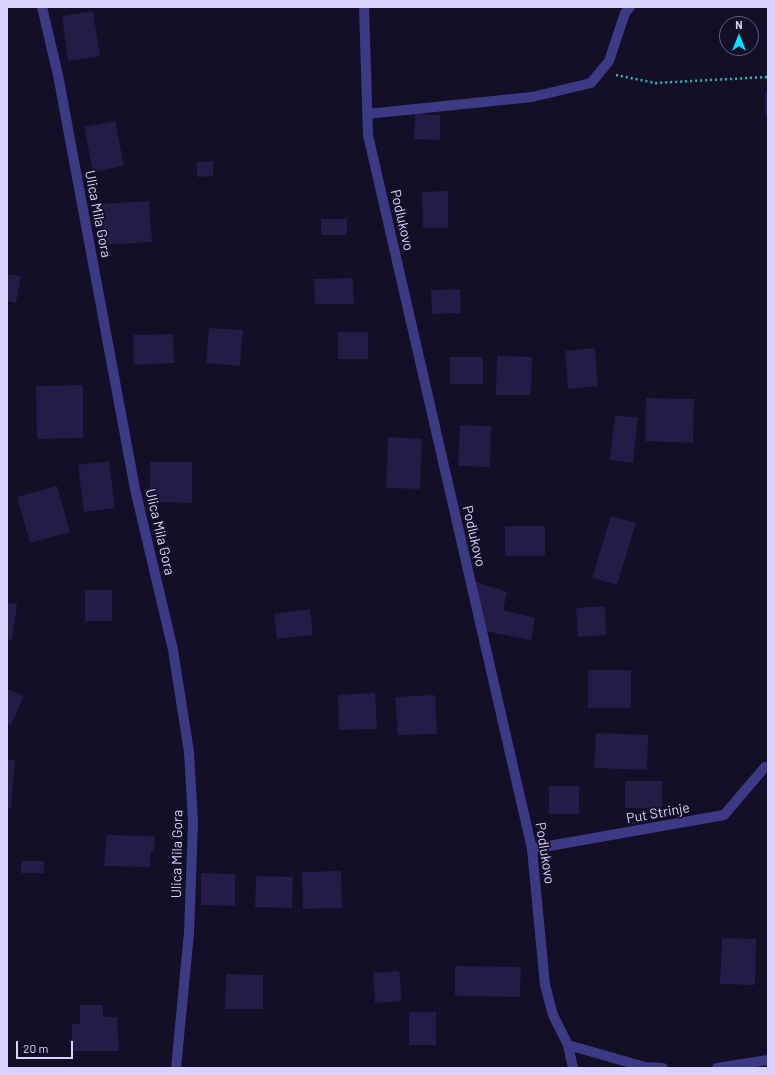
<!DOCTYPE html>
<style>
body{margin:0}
#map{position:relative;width:775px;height:1075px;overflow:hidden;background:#130f26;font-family:Barlow,sans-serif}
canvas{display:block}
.frame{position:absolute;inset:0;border:8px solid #d9d4ff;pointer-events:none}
.north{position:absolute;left:719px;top:16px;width:40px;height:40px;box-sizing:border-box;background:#130f26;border:1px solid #625e7d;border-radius:50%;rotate:0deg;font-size:11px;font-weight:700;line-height:16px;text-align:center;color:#d9d4ff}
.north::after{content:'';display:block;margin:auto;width:14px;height:18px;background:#00e5ff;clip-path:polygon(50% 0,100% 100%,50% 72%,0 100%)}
.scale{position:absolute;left:16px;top:1041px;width:57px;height:18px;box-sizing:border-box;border:2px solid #d9d4ff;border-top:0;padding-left:5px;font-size:12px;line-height:14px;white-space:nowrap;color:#d9d4ff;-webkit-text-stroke:3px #130f26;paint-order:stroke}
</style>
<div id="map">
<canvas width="775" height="1075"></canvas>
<div class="frame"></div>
<div class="north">N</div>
<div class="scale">20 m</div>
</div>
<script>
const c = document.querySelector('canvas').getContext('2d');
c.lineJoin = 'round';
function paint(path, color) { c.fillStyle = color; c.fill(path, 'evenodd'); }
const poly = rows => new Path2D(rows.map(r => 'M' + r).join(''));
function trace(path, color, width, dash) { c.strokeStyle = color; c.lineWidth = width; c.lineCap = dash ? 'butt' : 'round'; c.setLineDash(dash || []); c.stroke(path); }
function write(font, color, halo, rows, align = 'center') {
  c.font = font + ' Barlow,sans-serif'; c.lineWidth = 3.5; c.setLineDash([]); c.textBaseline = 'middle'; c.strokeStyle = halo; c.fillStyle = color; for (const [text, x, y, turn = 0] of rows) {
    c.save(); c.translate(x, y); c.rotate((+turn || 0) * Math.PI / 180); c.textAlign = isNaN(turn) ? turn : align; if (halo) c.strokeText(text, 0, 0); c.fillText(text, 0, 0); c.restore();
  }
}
paint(poly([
 [93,11,100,56,68,61,62,16],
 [765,92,768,92,768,115,765,115],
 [415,114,440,115,440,140,414,139],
 [115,121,124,166,93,172,84,127],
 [213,161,213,176,197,177,197,162],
 [448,191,448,228,423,228,422,192],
 [149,201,152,242,102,245,100,204],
 [321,219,347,219,347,235,321,235],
 [7,274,21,276,16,303,7,301],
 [353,278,354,304,315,304,314,279],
 [460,289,461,313,432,314,431,290],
 [209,328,243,330,240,366,206,363],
 [338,332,368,332,368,359,338,359],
 [173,334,174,363,134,365,133,335],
 [595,348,598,386,568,389,565,351],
 [497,356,532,357,531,395,496,395],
 [450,357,483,357,483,384,450,384],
 [83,385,83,438,37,439,36,386],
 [646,398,694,399,693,443,645,441],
 [615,415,638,418,633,463,610,460],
 [460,425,491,426,490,467,458,466],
 [388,437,422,439,420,489,386,488],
 [109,461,115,508,84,512,78,465],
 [150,462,192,462,192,503,150,502],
 [57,486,70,532,30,543,17,497],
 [611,516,636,523,617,585,592,578],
 [505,526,545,526,545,556,505,556],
 [473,581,507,592,503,610,535,618,531,640,485,631],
 [85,590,112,590,112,621,85,621],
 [7,603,17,604,12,640,7,639],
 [605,606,606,635,578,637,576,608],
 [310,609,313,635,277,639,274,614],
 [588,670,631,670,631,708,588,708],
 [7,689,24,696,11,725,7,723],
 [375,693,377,729,339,730,338,695],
 [435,695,437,734,398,735,395,697],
 [596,733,648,735,647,770,594,768],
 [7,760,15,760,11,808,7,807],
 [625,781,662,781,662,808,625,808],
 [549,786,579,786,579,814,549,814],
 [107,835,155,836,154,851,151,851,150,867,104,866],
 [21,861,44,861,44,873,21,873],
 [341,871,342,908,303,909,302,872],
 [201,873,235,874,235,906,201,905],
 [256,876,293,877,292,908,255,907],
 [722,938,756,939,755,985,720,984],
 [455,966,521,967,520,997,455,996],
 [399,971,402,1001,375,1003,373,973],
 [226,974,263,975,263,1009,225,1009],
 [80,1005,103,1005,103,1017,117,1017,119,1051,72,1051,72,1024,80,1024],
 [409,1012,436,1012,436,1045,409,1045]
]), '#241b47');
trace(poly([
 [616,75,655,83,768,77]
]), '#2fb8b0', 2.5, [2, 3]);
trace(poly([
 [42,7,58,75,135,489,173,650,189,752,193,822,189,933,176,1068],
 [364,7,368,135,532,849,545,985,553,1015,568,1045,573,1068],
 [367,114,532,97,591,83,609,61,625,13,630,7],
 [532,849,724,815,765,767,768,767],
 [568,1045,645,1067,663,1068],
 [717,1068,768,1060]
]), '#3d3a85', 10);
write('14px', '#d9d4ff', '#130f26', [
 ["Ulica Mila Gora",98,214,79],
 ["Podlukovo",402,220,77],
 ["Ulica Mila Gora",160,532,77],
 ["Podlukovo",474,536,77],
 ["Put Strinje",658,813,-10],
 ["Podlukovo",545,853,81],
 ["Ulica Mila Gora",177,854,-89]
]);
</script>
